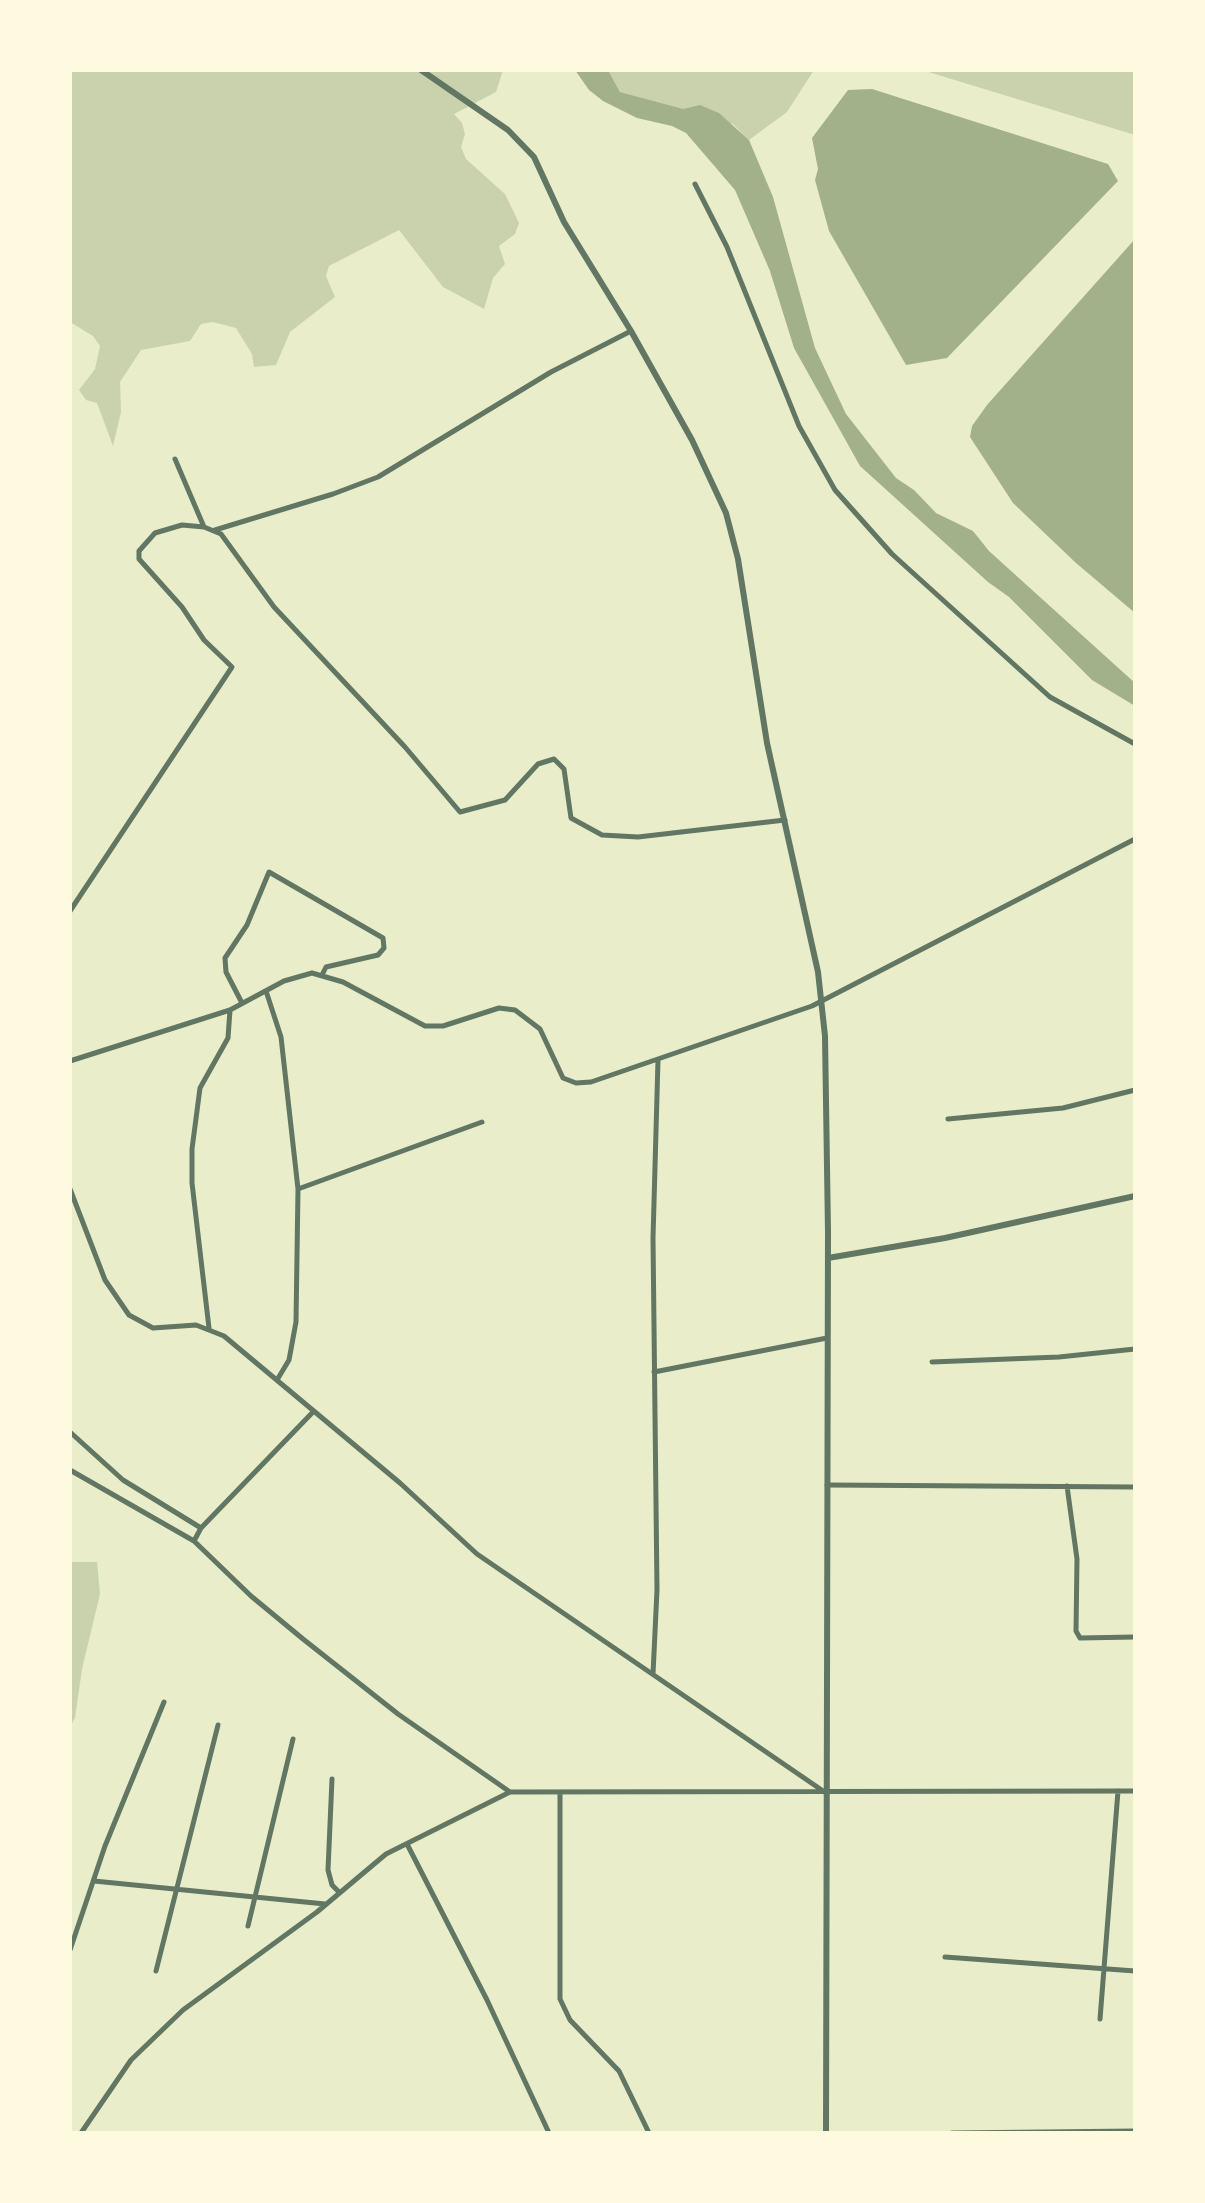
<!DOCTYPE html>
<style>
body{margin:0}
#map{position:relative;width:1205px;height:2203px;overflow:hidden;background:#e9edc9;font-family:Inter,sans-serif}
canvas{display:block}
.frame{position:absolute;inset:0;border:72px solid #fefae0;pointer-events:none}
</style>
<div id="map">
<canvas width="1205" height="2203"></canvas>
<div class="frame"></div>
</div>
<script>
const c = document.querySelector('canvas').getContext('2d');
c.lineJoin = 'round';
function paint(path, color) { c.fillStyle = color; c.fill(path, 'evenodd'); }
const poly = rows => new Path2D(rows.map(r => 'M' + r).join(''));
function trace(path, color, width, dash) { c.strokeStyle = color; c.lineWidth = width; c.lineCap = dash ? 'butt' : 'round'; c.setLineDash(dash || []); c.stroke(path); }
paint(poly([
 [70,70,503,70,496,92,454,114,462,123,465,134,461,147,466,159,505,194,519,223,515,234,499,246,505,264,493,278,484,309,443,287,399,230,329,266,326,276,335,297,290,332,276,365,254,367,252,354,236,328,213,322,201,324,190,341,141,350,120,382,121,412,113,446,97,403,86,400,79,390,95,369,100,346,93,336,70,322],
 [608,70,814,70,787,112,749,140,733,124,620,92],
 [922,70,1135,70,1135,135],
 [70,1562,97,1562,100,1594,82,1669,75,1718,70,1727]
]), '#cad2ad');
paint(poly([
 [575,70,608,70,620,92,683,109,700,105,719,113,749,140,773,197,815,348,846,414,896,478,914,490,936,513,973,531,989,551,1135,683,1135,706,1092,680,1009,597,988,582,860,466,794,348,770,271,735,190,686,133,672,126,637,118,603,101,589,90],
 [872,89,1108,164,1118,181,947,358,906,365,829,231,815,180,818,169,812,138,848,90],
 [1135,239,1135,613,1076,563,1013,503,970,437,972,426,987,405]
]), '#a3b18a');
trace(poly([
 [695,184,727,247,799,426,835,490,892,554,1050,697,1135,744],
 [175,459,204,527],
 [215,530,333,494,378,477,551,372,631,331],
 [70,911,232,667,204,640,182,607,139,559,139,551,155,533,182,525,204,527,221,534,274,607,405,747,460,812,505,800,538,764,554,759,564,769,571,818,602,835,638,837,785,820],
 [266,991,281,1037,298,1189,296,1322,289,1360,277,1380],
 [242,1003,226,972,225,958,247,925,269,872,383,938,384,948,378,955,326,967,322,975],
 [70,1061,230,1010,284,981,312,973,343,982,425,1026,443,1026,499,1008,515,1010,540,1029,563,1078,576,1083,591,1082,812,1006,1135,839],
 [948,1119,1063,1108,1135,1090],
 [70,1189,105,1280,129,1315,153,1328,196,1325,224,1336,400,1483,477,1554,826,1793],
 [298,1189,482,1122],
 [209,1328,192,1183,192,1149,200,1088,228,1038,230,1010],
 [932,1362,1059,1357,1135,1349],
 [654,1372,827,1338],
 [70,1432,123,1480,201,1528],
 [70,1470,194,1541,251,1596,303,1639,398,1714,510,1792],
 [827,1485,1135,1487],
 [1067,1486,1077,1559,1076,1631,1080,1638,1135,1637],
 [194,1541,201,1528,312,1413],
 [653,1674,657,1590,653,1238,658,1060],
 [332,1779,328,1870,332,1885,339,1892],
 [560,1793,560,1999,570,2020,619,2071,649,2133],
 [407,1844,487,2000,549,2133],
 [94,1881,325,1904],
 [248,1926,293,1739],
 [70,1950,105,1846,164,1702],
 [945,1957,1135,1971],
 [156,1971,218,1725],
 [1100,2019,1118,1791],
 [81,2133,131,2060,183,2010,317,1912,386,1854,510,1792,1135,1791],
 [952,2133,1135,2131]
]), '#617663', 5);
trace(poly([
 [421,70,508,130,534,157,564,222,631,331,692,440,726,513,738,559,767,743,818,972,825,1036,828,1232,826,2133],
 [828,1258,945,1238,1135,1196]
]), '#617663', 6);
</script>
